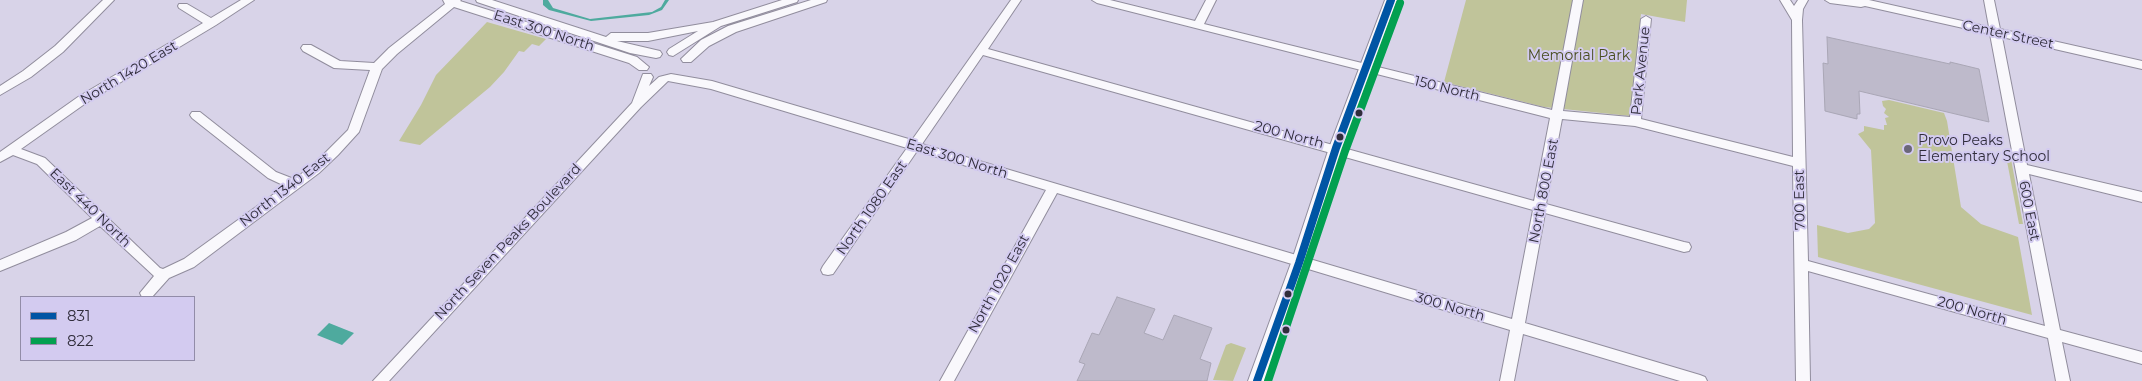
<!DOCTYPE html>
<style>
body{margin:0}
#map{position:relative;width:2142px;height:381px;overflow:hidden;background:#d8d3e8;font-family:Montserrat,sans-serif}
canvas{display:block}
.legend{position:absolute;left:20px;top:296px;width:175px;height:65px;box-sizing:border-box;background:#d3cbf0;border:1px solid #928ca8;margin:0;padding:6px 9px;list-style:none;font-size:15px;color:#302d3b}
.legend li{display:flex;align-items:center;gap:10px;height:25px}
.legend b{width:25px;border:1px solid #928ca8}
</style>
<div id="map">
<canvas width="2142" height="381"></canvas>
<ul class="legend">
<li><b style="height:6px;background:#0055a4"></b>831</li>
<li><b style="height:6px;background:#02a050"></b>822</li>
</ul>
</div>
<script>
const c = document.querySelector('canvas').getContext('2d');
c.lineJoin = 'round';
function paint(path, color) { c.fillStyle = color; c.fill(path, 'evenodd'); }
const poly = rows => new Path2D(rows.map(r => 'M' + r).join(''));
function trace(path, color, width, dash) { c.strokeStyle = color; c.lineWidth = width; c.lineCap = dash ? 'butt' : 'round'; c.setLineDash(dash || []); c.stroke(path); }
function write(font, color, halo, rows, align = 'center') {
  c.font = font + ' Montserrat,sans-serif'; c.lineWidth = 4; c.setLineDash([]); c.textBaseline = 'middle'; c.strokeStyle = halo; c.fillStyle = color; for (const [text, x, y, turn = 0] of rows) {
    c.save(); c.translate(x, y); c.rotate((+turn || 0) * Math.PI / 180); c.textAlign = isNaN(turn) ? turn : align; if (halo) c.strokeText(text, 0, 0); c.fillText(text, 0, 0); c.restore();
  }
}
paint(poly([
 [1466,0,1687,0,1685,22,1641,14,1630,116,1544,107,1444,82],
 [487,22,546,39,539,46,532,44,524,52,519,51,504,72,490,87,420,145,399,141,421,105,436,75],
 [1889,100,1944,113,1947,121,1961,207,1981,224,2018,237,2032,315,1818,257,1817,225,1848,233,1869,229,1875,223,1871,150,1858,134,1864,131,1864,126,1884,130,1884,125,1887,125,1885,118,1889,117,1884,113,1886,109,1883,106,1882,101],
 [2006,156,2011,159,2023,224,2019,224],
 [1231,343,1246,348,1233,381,1213,380,1226,345]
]), '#c0c49a');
paint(poly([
 [543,0,548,0,553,8,590,19,652,12,661,7,665,0,669,0,662,10,649,15,591,21,549,10,543,5],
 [329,323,354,333,342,345,317,335]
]), '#4eaa9e');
const building = poly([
 [1827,37,1950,64,1950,62,1979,69,1989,122,1859,91,1860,114,1857,114,1857,119,1825,111,1823,63,1828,64,1827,37],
 [1117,297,1155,309,1144,333,1163,340,1174,315,1212,328,1200,359,1211,363,1207,381,1077,381,1085,364,1079,362,1092,333,1099,335,1117,297]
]);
paint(building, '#bebacb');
trace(building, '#a9a6b5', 1);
const minor = poly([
 [103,0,114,0,63,52,31,77,0,95,0,86,23,71,55,46,103,0],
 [241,0,254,0,216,25,86,103,21,149,45,158,160,268,163,269,184,259,285,186,268,178,192,118,190,115,192,112,200,112,276,172,294,179,311,167,348,130,370,70,334,68,303,51,301,48,303,45,311,45,340,61,374,63,389,48,445,4,443,0,461,0,460,1,637,57,649,67,647,70,639,70,629,63,454,7,397,54,382,69,359,132,338,155,319,173,194,267,169,278,152,297,142,297,140,293,154,276,100,226,76,240,0,271,0,260,66,232,92,218,37,164,13,155,0,162,0,152,78,97,203,23,179,8,178,6,179,4,187,4,211,18,241,0],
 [476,0,492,0,606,37,611,33,648,33,713,22,782,0,798,0,797,2,721,26,673,56,669,55,667,52,669,49,698,31,648,41,617,41,660,51,662,54,660,57,656,58,630,53,477,2,476,0],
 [811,0,827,0,826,2,736,32,709,46,691,62,683,62,681,59,701,40,728,26,811,0],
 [1011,0,1021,0,988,49,1534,201,1550,118,1097,3,1092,0,1110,0,1195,21,1206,0,1216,0,1204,24,1552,110,1573,0,1583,0,1563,111,1630,117,1641,19,1646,16,1651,19,1641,119,1793,157,1792,20,1780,0,1790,0,1794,6,1798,0,1808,0,1803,9,1802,20,1808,261,2045,326,1990,34,1865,6,1861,7,1830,3,1825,0,1869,0,1989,27,1984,0,1994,0,2000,29,2142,61,2142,69,2002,37,2027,165,2142,192,2142,202,2029,174,2060,330,2142,352,2142,364,2062,342,2070,381,2056,381,2048,338,1808,271,1810,381,1796,381,1793,166,1635,126,1562,119,1546,204,1684,242,1689,243,1691,247,1689,251,1684,252,1545,213,1525,323,1700,375,1705,377,1707,381,1680,381,1523,334,1514,381,1500,381,1510,330,1057,193,954,381,940,381,1046,190,917,151,833,274,828,275,823,274,821,270,823,266,907,148,711,89,668,81,641,107,389,381,373,381,632,103,643,74,651,74,653,77,649,86,659,77,671,74,712,81,912,140,1011,0],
 [983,55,1533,210,1512,319,922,144,983,55]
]);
const major = poly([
 [1385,0,1397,0,1343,148,1307,263,1266,381,1248,381,1291,263,1329,148,1385,0]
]);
trace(minor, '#918d9d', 2);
trace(major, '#918d9d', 2);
paint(minor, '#f9f8fc');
paint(major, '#f9f8fc');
trace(poly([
 [1257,381,1299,263,1336,148,1391,0]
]), '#0055a4', 8);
trace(poly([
 [1268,381,1345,151,1400,3]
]), '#02a050', 8);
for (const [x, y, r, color] of [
 [1359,113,4.5,"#302d3b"],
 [1340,137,4.5,"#302d3b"],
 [1908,149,5,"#6b6778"],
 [1288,294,4.5,"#302d3b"],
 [1286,330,4.5,"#302d3b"]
]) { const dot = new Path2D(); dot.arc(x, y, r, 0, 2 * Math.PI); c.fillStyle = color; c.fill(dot); trace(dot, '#d3cbf0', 2); }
write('14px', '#302d3b', '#d3cbf0', [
 ["East 300 North",544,31,18],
 ["Center Street",2008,35,12],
 ["Park Avenue",1641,71,-84],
 ["North 1420 East",129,73,-31],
 ["150 North",1447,89,14],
 ["200 North",1289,135,15],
 ["East 300 North",957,159,17],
 ["North 1340 East",285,190,-38],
 ["North 800 East",1544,191,-79],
 ["700 East",1800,200,-91],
 ["East 440 North",90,208,44],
 ["North 1080 East",872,208,-55],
 ["600 East",2029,211,79],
 ["North Seven Peaks Boulevard",508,242,-47],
 ["North 1020 East",999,284,-61],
 ["300 North",1450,307,16],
 ["200 North",1972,311,16]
]);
write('14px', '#494e1f', '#d3cbf0', [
 ["Memorial Park",1579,56]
]);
write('14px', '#302d3b', '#d3cbf0', [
 ["Provo Peaks",1918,141],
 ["Elementary School",1918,157]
], 'left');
</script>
